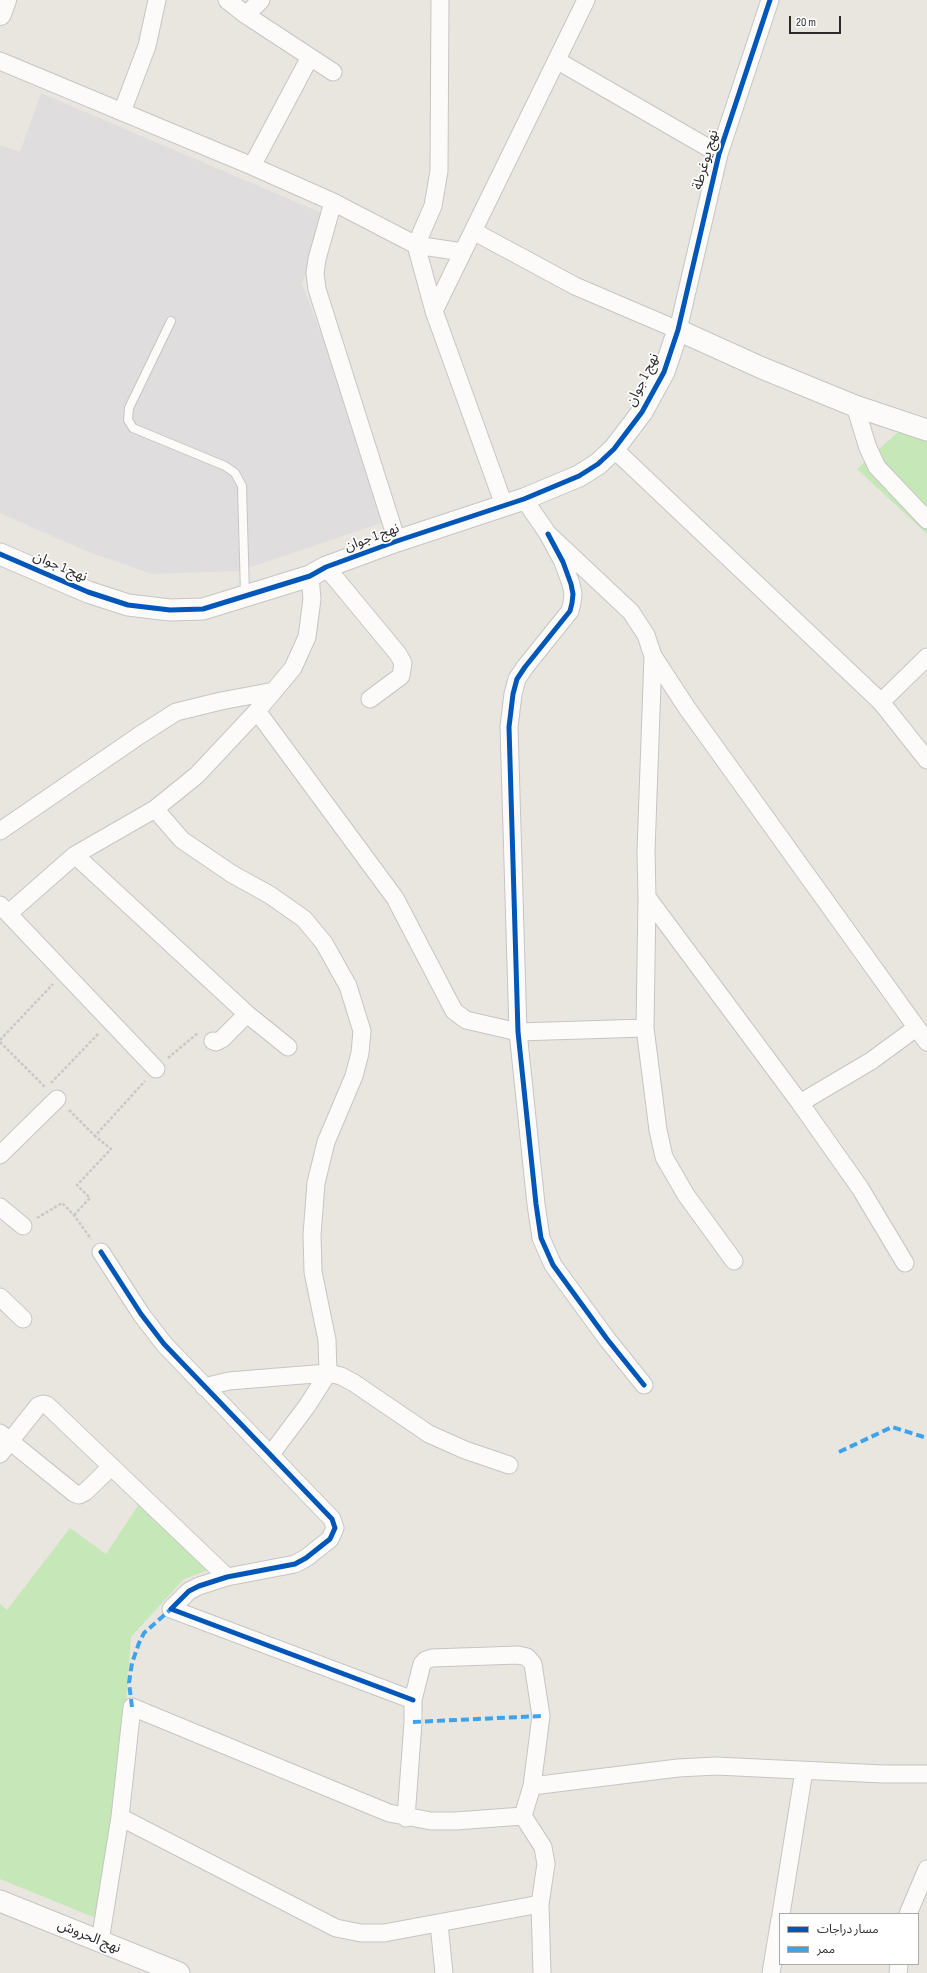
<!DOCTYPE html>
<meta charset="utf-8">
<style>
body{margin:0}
#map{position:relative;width:927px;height:1973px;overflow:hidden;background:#e9e6e0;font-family:"Sofia Sans Condensed","Noto Sans Arabic",sans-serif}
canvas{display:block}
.legend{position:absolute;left:779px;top:1913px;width:140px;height:52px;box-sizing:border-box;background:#fff;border:1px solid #aaa;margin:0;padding:5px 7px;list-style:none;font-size:12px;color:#2a2a2a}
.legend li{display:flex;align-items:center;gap:8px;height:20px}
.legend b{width:20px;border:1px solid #aaa}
.scale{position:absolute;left:789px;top:16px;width:52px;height:18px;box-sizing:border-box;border:2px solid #2a2a2a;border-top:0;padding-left:5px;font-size:12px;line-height:14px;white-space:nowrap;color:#2a2a2a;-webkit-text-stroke:3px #fff;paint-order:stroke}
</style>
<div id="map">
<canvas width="927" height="1973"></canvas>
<ul class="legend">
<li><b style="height:5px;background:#0057b8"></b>مسار دراجات</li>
<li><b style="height:5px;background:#3ea3eb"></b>ممر</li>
</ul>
<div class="scale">20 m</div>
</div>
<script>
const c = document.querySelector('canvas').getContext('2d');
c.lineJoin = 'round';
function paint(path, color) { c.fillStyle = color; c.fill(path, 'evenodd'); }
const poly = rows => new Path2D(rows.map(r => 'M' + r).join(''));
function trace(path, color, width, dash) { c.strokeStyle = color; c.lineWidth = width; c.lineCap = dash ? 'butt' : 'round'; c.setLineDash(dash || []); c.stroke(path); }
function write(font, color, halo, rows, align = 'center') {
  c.font = font + ' "Sofia Sans Condensed","Noto Sans Arabic",sans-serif'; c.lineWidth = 3.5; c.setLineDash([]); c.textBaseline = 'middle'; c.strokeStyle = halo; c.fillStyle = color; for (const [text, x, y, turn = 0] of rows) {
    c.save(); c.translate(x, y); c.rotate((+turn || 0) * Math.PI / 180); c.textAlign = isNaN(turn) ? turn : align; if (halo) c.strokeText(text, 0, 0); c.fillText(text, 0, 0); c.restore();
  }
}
paint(poly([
 [41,93,331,217,302,283,390,520,239,571,152,574,86,551,0,513,0,145,20,152]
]), '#e0dddf');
paint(poly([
 [898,432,927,439,927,534,857,469],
 [141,1501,214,1568,184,1579,131,1637,126,1705,103,1921,0,1879,0,1604,7,1610,70,1528,106,1554]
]), '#c6e7b7');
const service = poly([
 [171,321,129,408,128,420,133,428,225,466,235,473,242,486,245,594]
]);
const minor = poly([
 [227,0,246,15,333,72],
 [440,0,439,171,433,206,416,245,434,311,504,505],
 [246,15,261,0],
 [0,61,252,166,333,202,416,245,462,252],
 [558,61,719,154],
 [122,112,147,46,157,0],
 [252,166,310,57],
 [333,202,317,259,315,273,317,289,397,541],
 [473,231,575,286,678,330,719,154,770,0],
 [434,311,586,0],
 [855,406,868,448,877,467,927,520],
 [614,449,881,702,927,760],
 [524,499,548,534,631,612,646,635,653,656,646,851,647,897,800,1103,860,1188,905,1263],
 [548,534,563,562,571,584,573,594,572,603,570,611,525,667,517,679,513,694,509,727,518,1032,536,1204,541,1238,553,1265,607,1339,644,1385],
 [326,567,398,654,403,663,401,676,370,699],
 [310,576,312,599,307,637,293,668,257,711,395,898,454,1011,466,1020,518,1032,645,1028],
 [653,656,687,708,927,1042],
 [881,702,927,657],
 [155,809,182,840,232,874,270,895,304,919,324,943,348,986,362,1031,360,1053,354,1076,326,1142,316,1183,312,1235,313,1272,327,1340,328,1373,307,1406,271,1454],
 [0,831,140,735,176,712,221,701,274,691],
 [75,855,247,1014,288,1047],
 [647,897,645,1028,658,1130,664,1157,686,1195,734,1261],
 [0,905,156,1069],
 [9,913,75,855,155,809,197,775,257,711],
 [213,1041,216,1042,222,1039,247,1014],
 [800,1103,871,1061,916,1028],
 [0,1155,57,1099],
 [0,1207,23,1226],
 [101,1252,141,1314,164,1344,332,1519,335,1528,330,1539,306,1558,295,1564,227,1577,199,1586,189,1591,171,1609,413,1700],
 [0,1297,23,1319],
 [204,1387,229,1381,290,1376,328,1373,341,1376,354,1383,429,1434,465,1450,509,1465],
 [0,1433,74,1493,79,1495,85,1492,111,1467],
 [0,1454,38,1406,43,1404,47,1405,227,1577],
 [523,1816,532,1786,678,1768,716,1766,883,1774,927,1774],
 [523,1816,543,1847,546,1864,540,1904,542,1973],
 [120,1817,336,1928,361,1933,384,1933,540,1904],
 [406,1818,413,1722,413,1700,422,1664,426,1660,432,1658,518,1655,527,1657,533,1664,541,1716,532,1786],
 [781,1914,804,1771],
 [908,1914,927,1869],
 [439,1924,444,1973],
 [100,1941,120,1817,132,1707,389,1813,431,1821,455,1821,523,1816],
 [771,1973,780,1919],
 [898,1973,899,1964]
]);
const tertiary = poly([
 [0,554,88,592,128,605,170,610,203,609,310,576,326,567,397,541,524,499,579,476,598,464,614,449,642,412,664,372,678,330,762,368,855,406,927,430],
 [0,1901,179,1973]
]);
const secondary = poly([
 [0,14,5,0]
]);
trace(service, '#c6c5c6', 10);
trace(minor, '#c6c5c6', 19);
trace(tertiary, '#c6c5c6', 23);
trace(secondary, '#c6c5c6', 24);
trace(poly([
 [0,1040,53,984],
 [0,1042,45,1087],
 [168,1058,198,1033],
 [51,1083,99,1033],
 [69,1110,95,1136,145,1081],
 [74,1215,90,1198,77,1185,111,1149,95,1136],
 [37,1218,62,1203,74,1215,91,1239]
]), '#c8c8c7', 2.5, [3, 2]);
trace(service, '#fcfbfa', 8);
trace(minor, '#fcfbfa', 17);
trace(tertiary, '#fcfbfa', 21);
trace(secondary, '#fcfbfa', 22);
trace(poly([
 [839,1452,892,1427,927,1438],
 [132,1707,129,1683,132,1663,139,1643,144,1633,171,1609],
 [413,1722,541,1716]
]), '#3ea3eb', 4, [8, 4]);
trace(poly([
 [548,534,563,562,571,584,573,594,572,603,570,611,525,667,517,679,513,694,509,727,518,1032,536,1204,541,1238,553,1265,607,1339,644,1385],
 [0,554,88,592,128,605,170,610,203,609,310,576,326,567,397,541,524,499,579,476,598,464,614,449,642,412,664,372,678,330,719,154,770,0],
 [101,1252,141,1314,164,1344,332,1519,335,1528,330,1539,306,1558,295,1564,227,1577,199,1586,189,1591,171,1609,413,1700]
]), '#0057b8', 5);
write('14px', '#2a2a2a', '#fff', [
 ["نهج يوغرطة",706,160,-74],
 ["نهج 1 جوان",643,380,-64],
 ["نهج 1 جوان",372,538,-20],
 ["نهج 1 جوان",60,567,23],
 ["نهج الحروش",89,1937,22]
]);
</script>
